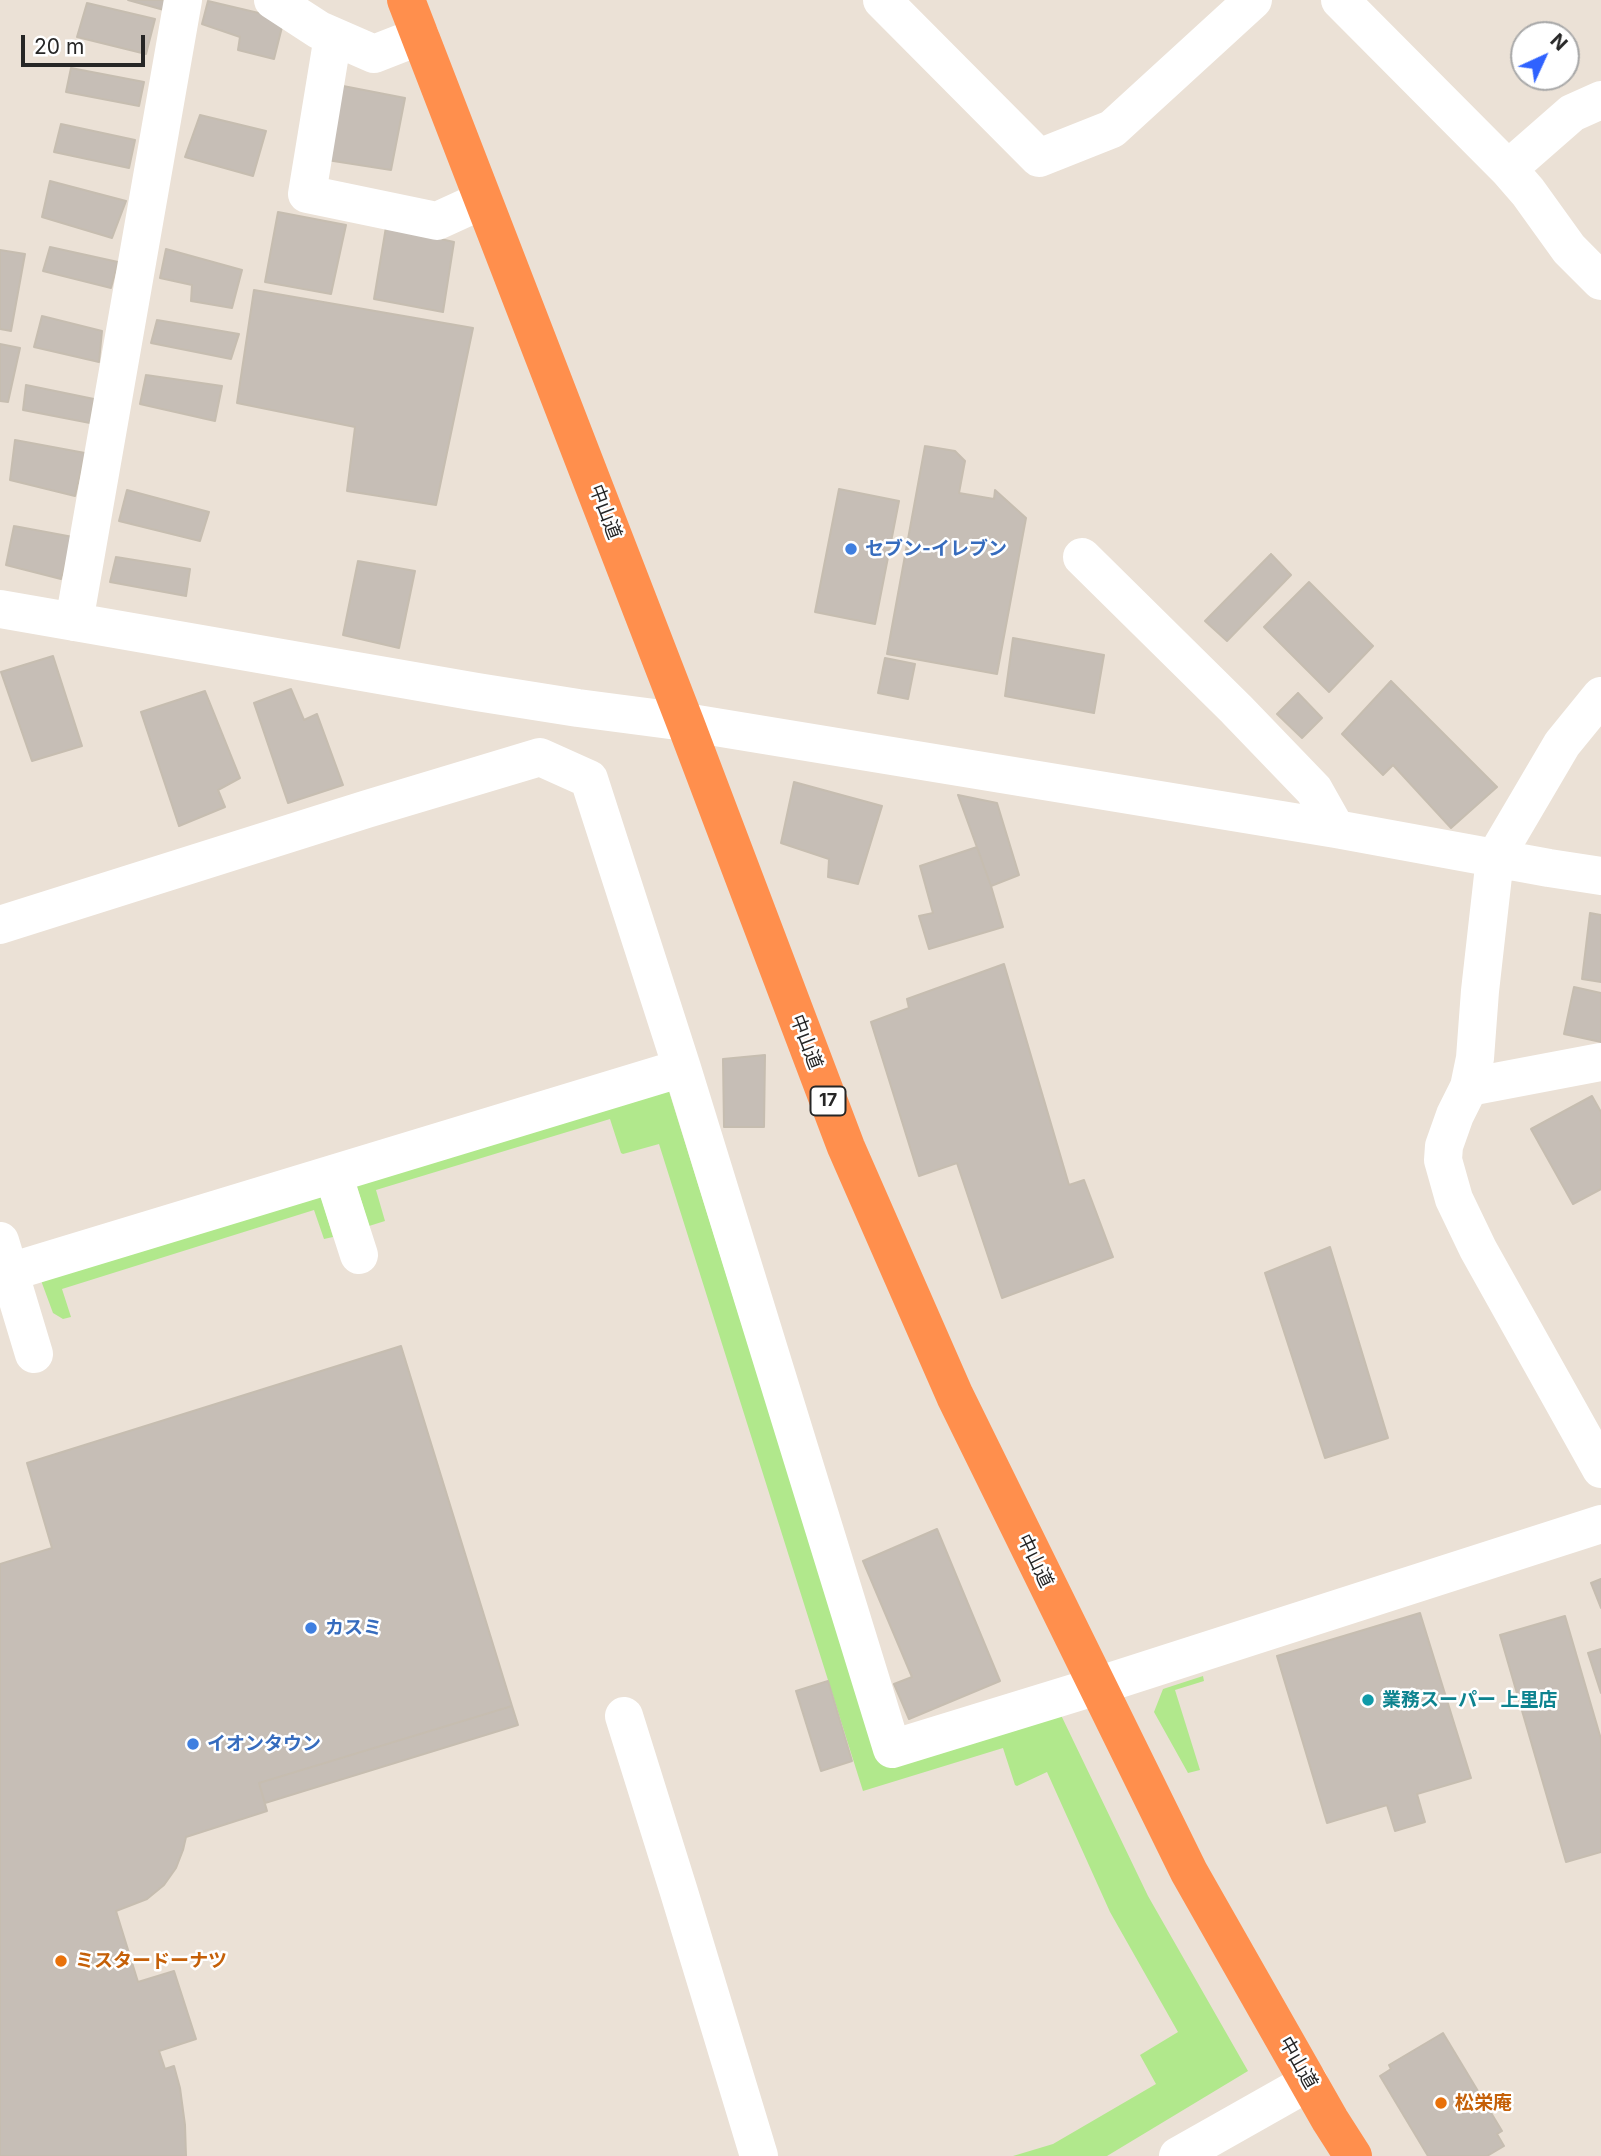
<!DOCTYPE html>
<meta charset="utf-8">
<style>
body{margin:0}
#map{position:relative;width:1601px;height:2156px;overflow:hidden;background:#ebe1d6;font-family:Inter,sans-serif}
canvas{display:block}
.north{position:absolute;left:1510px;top:21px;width:70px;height:70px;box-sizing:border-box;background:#fff;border:2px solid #a8a8a8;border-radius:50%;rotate:45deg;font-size:19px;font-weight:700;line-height:28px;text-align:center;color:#262626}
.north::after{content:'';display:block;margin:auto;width:24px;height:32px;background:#2f62ff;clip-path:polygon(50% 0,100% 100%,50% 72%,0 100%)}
.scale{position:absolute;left:21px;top:35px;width:124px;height:32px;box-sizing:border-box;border:4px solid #262626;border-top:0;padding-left:9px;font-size:21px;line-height:24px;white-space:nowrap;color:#262626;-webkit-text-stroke:5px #fff;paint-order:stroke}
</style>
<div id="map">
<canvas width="1601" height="2156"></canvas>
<div class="north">N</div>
<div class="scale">20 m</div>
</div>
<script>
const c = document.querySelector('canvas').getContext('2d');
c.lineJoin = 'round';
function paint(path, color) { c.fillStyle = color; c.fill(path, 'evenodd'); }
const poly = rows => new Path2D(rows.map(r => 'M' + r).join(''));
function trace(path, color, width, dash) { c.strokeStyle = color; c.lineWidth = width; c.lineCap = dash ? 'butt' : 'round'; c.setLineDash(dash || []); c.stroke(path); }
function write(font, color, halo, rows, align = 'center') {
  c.font = font + ' Inter,"Noto Sans JP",sans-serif'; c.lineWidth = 5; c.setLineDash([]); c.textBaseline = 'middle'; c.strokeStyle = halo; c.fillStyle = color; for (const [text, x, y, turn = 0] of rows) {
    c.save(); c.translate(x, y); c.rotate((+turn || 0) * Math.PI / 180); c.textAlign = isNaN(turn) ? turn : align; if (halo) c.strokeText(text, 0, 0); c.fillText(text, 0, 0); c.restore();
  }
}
paint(poly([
 [667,1085,879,1763,1060,1713,1148,1896,1248,2071,1107,2156,1013,2156,1053,2144,1156,2084,1140,2055,1178,2032,1110,1912,1047,1772,1017,1786,1015,1785,1003,1748,863,1791,659,1144,623,1154,621,1153,610,1119,376,1190,385,1221,369,1226,355,1180],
 [319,1190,333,1237,324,1239,314,1210,62,1289,71,1317,63,1319,53,1313,39,1275],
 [1203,1676,1204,1681,1175,1690,1200,1770,1188,1773,1154,1712,1163,1689]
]), '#b1e88c');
const building = poly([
 [128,0,166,0,164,10,128,0],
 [208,1,284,19,274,59,238,50,240,37,202,24,208,1],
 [87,3,155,19,146,54,77,37,87,3],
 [71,68,144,82,139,106,66,92,71,68],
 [338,85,405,98,391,170,327,160,338,85],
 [200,115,266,131,253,176,185,157,200,115],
 [61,124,135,140,129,168,54,152,61,124],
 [50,181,126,201,112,238,42,217,50,181],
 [278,212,346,225,331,294,265,282,278,212],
 [386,227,454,242,443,312,374,299,386,227],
 [50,247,118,262,111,288,43,271,50,247],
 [166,249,242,270,232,308,191,301,192,285,160,278,166,249],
 [0,250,25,254,11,331,0,329,0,250],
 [254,290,473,328,436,505,347,491,355,427,237,403,254,290],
 [42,316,102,331,99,362,34,347,42,316],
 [157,320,239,334,231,359,151,343,157,320],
 [0,344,20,348,8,402,0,401,0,344],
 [146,375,222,386,215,421,140,404,146,375],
 [26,385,94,399,90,423,23,410,26,385],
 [15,440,85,453,75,496,10,480,15,440],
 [925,446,955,451,965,461,959,493,994,499,995,490,1026,518,997,674,887,654,925,446],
 [839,489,899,501,875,624,815,612,839,489],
 [127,490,209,512,200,541,119,521,127,490],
 [14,526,73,537,61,579,6,565,14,526],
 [1271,554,1291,575,1227,641,1205,621,1271,554],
 [116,557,190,569,186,596,110,582,116,557],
 [358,561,415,571,399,648,343,635,358,561],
 [1309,582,1373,646,1329,692,1264,627,1309,582],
 [1013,638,1104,655,1094,713,1005,696,1013,638],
 [53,656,82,746,32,761,1,672,53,656],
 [885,658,915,664,908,699,878,693,885,658],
 [1391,681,1497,787,1451,828,1393,765,1383,775,1342,734,1391,681],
 [291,689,304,720,317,714,343,785,288,803,254,703,291,689],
 [205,691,240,778,218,790,225,807,179,826,141,712,205,691],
 [1298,693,1322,718,1302,738,1277,714,1298,693],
 [794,782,882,806,858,884,828,877,829,859,781,843,794,782],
 [958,795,997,803,1019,875,991,886,958,795],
 [977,847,991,886,1003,927,929,949,919,916,933,913,920,866,977,847],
 [1590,913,1601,915,1601,982,1582,979,1590,913],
 [1004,964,1069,1185,1084,1180,1113,1257,1002,1298,957,1163,919,1176,871,1022,909,1008,907,999,1004,964],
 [1574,987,1601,993,1601,1042,1564,1034,1574,987],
 [765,1055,764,1127,724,1127,723,1059,765,1055],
 [1592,1096,1601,1112,1601,1189,1573,1204,1531,1129,1592,1096],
 [1330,1247,1388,1438,1325,1458,1265,1273,1330,1247],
 [401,1346,512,1706,259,1783,267,1811,186,1837,183,1850,176,1868,164,1885,147,1899,116,1911,138,1982,174,1971,196,2039,159,2051,165,2069,174,2066,180,2088,185,2125,186,2156,0,2156,0,1564,52,1548,27,1463,401,1346],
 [937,1529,1000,1681,909,1719,894,1684,912,1677,863,1561,937,1529],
 [1601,1579,1601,1608,1591,1583,1601,1579],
 [1420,1613,1471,1778,1417,1794,1425,1822,1395,1831,1387,1805,1327,1823,1277,1656,1420,1613],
 [1565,1616,1601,1739,1601,1852,1566,1862,1500,1635,1565,1616],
 [1601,1649,1601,1693,1588,1653,1601,1649],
 [828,1681,852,1761,821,1771,796,1691,828,1681],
 [512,1706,518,1725,265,1803,259,1783,512,1706],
 [1443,2033,1502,2131,1497,2134,1504,2146,1487,2156,1428,2156,1380,2076,1391,2069,1389,2065,1443,2033]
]);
paint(building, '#c6beb6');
trace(building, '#c6bdb0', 2);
trace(poly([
 [273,0,319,30,374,54,420,36],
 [882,0,1039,158,1112,129,1253,0],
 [1340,0,1508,169,1528,192,1569,249,1601,281],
 [333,36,307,194,437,221,483,200],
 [1508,169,1572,113,1601,100],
 [1082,557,1236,709,1314,790,1336,829],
 [0,609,477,692,578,708,685,722,1336,829,1549,868,1601,876],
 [74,622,183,0],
 [1601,696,1562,744,1495,858,1480,991,1475,1058,1469,1087,1455,1115,1444,1146,1443,1160,1454,1199,1478,1249,1601,1469],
 [0,925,367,809,540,757,589,779,682,1068,892,1749,1097,1686,1601,1524],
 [1469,1087,1601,1062],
 [333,1174,359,1255],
 [0,1241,34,1354],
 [10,1272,682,1068],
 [624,1716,679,1892,759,2156],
 [1178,2156,1309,2082]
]), '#fff', 38);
trace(poly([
 [406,0,685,722,846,1147,955,1396,1189,1872,1330,2120,1353,2156]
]), '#ff8f4d', 38);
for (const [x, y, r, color] of [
 [851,549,7,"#3f7fe0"],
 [311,1628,7,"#3f7fe0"],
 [1368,1700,7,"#0f9aa8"],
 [193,1744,7,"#3f7fe0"],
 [61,1961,7,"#e8710a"],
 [1441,2103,7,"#e8710a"]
]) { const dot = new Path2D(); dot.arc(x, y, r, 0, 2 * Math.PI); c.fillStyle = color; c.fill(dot); trace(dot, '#fff', 2.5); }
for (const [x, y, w] of [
 [828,1101,35]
]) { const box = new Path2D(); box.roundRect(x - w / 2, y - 14.5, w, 29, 5); c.fillStyle = '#fff'; c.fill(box); trace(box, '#262626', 2); }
write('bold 18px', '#262626', null, [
 ["17",828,1101]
]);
write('19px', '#262626', '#fff', [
 ["中山道",605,512,69],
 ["中山道",806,1042,69],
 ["中山道",1035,1561,64],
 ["中山道",1298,2063,60]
]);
write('bold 19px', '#366cbe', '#fff', [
 ["セブン-イレブン",865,549],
 ["カスミ",325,1628],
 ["イオンタウン",207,1744]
], 'left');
write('bold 19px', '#0d838f', '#fff', [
 ["業務スーパー 上里店",1382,1700]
], 'left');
write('bold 19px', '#c56008', '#fff', [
 ["ミスタードーナツ",75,1961],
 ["松栄庵",1455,2103]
], 'left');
</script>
